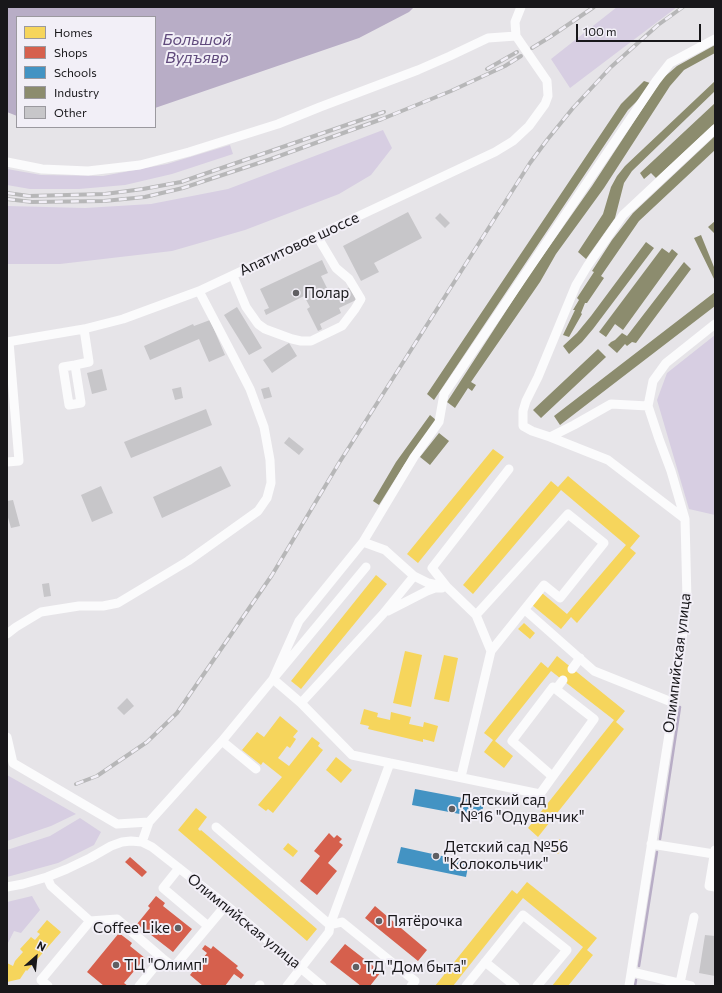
<!DOCTYPE html>
<meta charset="utf-8">
<style>
body{margin:0}
#map{position:relative;width:722px;height:993px;overflow:hidden;background:#e6e4e8;font-family:Commissioner,sans-serif}
canvas{display:block}
.frame{position:absolute;inset:0;border:8px solid #18171a;pointer-events:none}
.legend{position:absolute;left:16px;top:16px;width:140px;height:112px;box-sizing:border-box;background:#f2eff7;border:1px solid #9b999f;margin:0;padding:5px 7px;list-style:none;font-size:12px;color:#18171a}
.legend li{display:flex;align-items:center;gap:8px;height:20px}
.legend b{width:20px;border:1px solid #9b999f}
.north{position:absolute;left:16px;top:937px;width:40px;height:40px;-webkit-text-stroke:3px #f2eff7;paint-order:stroke;rotate:27deg;font-size:11px;font-weight:700;line-height:16px;text-align:center;color:#18171a}
.north::after{content:'';display:block;margin:auto;width:14px;height:18px;background:#18171a;clip-path:polygon(50% 0,100% 100%,50% 72%,0 100%)}
.scale{position:absolute;left:576px;top:24px;width:125px;height:18px;box-sizing:border-box;border:2px solid #18171a;border-top:0;padding-left:5px;font-size:12px;line-height:14px;white-space:nowrap;color:#18171a;-webkit-text-stroke:3px #f2eff7;paint-order:stroke}
</style>
<div id="map">
<canvas width="722" height="993"></canvas>
<div class="frame"></div>
<ul class="legend">
<li><b style="height:11px;background:#f6d55c"></b>Homes</li>
<li><b style="height:11px;background:#d6604d"></b>Shops</li>
<li><b style="height:11px;background:#4393c3"></b>Schools</li>
<li><b style="height:11px;background:#8c8c6e"></b>Industry</li>
<li><b style="height:11px;background:#c7c6c9"></b>Other</li>
</ul>
<div class="north">N</div>
<div class="scale">100 m</div>
</div>
<script>
const c = document.querySelector('canvas').getContext('2d');
c.lineJoin = 'round';
function paint(path, color) { c.fillStyle = color; c.fill(path, 'evenodd'); }
const poly = rows => new Path2D(rows.map(r => 'M' + r).join(''));
function trace(path, color, width, dash) { c.strokeStyle = color; c.lineWidth = width; c.lineCap = dash ? 'butt' : 'round'; c.setLineDash(dash || []); c.stroke(path); }
function write(font, color, halo, rows, align = 'center') {
  c.font = font + ' Commissioner,sans-serif'; c.lineWidth = 4; c.setLineDash([]); c.textBaseline = 'middle'; c.strokeStyle = halo; c.fillStyle = color; for (const [text, x, y, turn = 0] of rows) {
    c.save(); c.translate(x, y); c.rotate((+turn || 0) * Math.PI / 180); c.textAlign = isNaN(turn) ? turn : align; if (halo) c.strokeText(text, 0, 0); c.fillText(text, 0, 0); c.restore();
  }
}
paint(poly([
 [617,7,677,7,570,88,551,59],
 [383,130,392,148,371,175,339,194,245,230,172,251,60,264,7,264,7,206,85,208,151,204,228,189],
 [230,145,233,154,172,174,125,185,79,189,30,189,7,185,7,169,41,175,103,176,167,164],
 [715,335,715,515,689,509,657,400,667,373],
 [7,775,76,814,51,826,7,841],
 [80,818,101,832,94,845,58,863,7,877,7,850,50,836],
 [32,896,40,910,21,933,14,931,7,945,7,902]
]), '#d7cee2');
paint(poly([
 [7,7,414,7,409,12,359,38,155,108,155,17,17,17,17,116,7,112]
]), '#b8adc6');
paint(poly([
 [493,449,504,457,418,563,407,554],
 [568,476,640,536,630,548,636,553,577,623,571,617,561,629,532,605,542,593,567,614,626,545,561,490,473,594,463,585,551,481,558,487],
 [376,575,387,584,301,689,291,681],
 [524,623,535,633,530,639,518,629],
 [405,651,422,655,411,707,393,703],
 [444,655,458,658,449,702,434,699],
 [557,656,625,711,616,722,624,729,538,837,528,828,614,720,551,671,495,741,513,756,504,768,484,752,493,740,484,733,541,662,548,668],
 [364,709,378,713,377,717,390,720,391,712,411,717,409,724,423,727,424,722,438,726,434,742,423,739,423,742,368,729,369,726,360,724],
 [280,716,298,731,293,737,296,739,290,748,287,746,278,758,289,766,312,737,320,743,318,746,323,750,273,813,268,809,266,811,258,805,282,777,263,762,261,765,242,750,257,732,264,737],
 [336,757,352,770,341,783,326,770],
 [196,808,207,817,198,829,200,831,201,830,317,929,307,941,178,830],
 [559,839,566,843,558,854,552,849],
 [288,843,298,851,293,857,283,849],
 [527,882,597,938,587,950,593,955,568,986,552,986,583,947,523,898,453,986,435,986,512,890,517,894],
 [47,920,61,932,27,971,26,970,20,979,7,982,7,963,13,966,15,961,23,952,20,949,31,937,35,940,40,934,37,932]
]), '#f6d55c');
paint(poly([
 [329,833,334,838,337,835,342,839,339,842,343,845,328,863,337,871,317,895,300,881,320,856,314,851],
 [130,857,147,872,142,877,125,862],
 [156,896,165,903,163,906,192,929,173,952,137,924,150,908,148,906],
 [375,906,427,950,418,961,365,918],
 [119,933,132,943,130,946,145,958,124,983,128,986,104,986,87,972],
 [345,944,381,972,370,986,361,986,330,962],
 [205,945,211,949,213,946,238,966,236,968,244,975,241,979,234,974,225,986,203,986,190,975,207,953,202,949]
]), '#d6604d');
paint(poly([
 [415,789,484,802,481,818,412,805],
 [401,847,469,862,466,877,397,863]
]), '#4393c3');
paint(poly([
 [715,45,715,53,684,70,670,86,604,188,556,254,540,282,471,382,476,385,472,391,468,388,455,408,447,402,528,277,592,186,662,79,677,66],
 [644,81,650,83,641,97,628,110,434,400,427,394,621,104],
 [715,81,715,91,632,171,624,183,615,218,586,259,578,252,603,214,611,187,617,176,625,166],
 [715,103,715,123,656,178,651,173,644,179,640,173],
 [715,136,715,150,639,221,601,276,604,278,587,303,585,303,581,313,582,314,569,337,563,335,575,310,573,310,579,300,577,298,594,272,592,271,612,240,633,213],
 [715,221,715,234,708,227],
 [701,235,714,267,715,266,715,281,694,238],
 [646,242,654,248,593,329,582,342,569,354,563,346,577,333,591,316],
 [662,248,669,253,672,249,678,254,623,330,615,324,606,337,599,332],
 [684,262,691,269,636,343,632,342,627,346,625,344,617,353,608,345,611,342,615,340,622,333,627,336],
 [715,292,715,306,560,425,554,416],
 [598,349,606,357,541,418,533,410],
 [430,415,436,420,404,465,379,505,373,501,396,462],
 [439,433,449,441,430,465,420,457]
]), '#8c8c6e');
trace(poly([
 [660,839,680,707],
 [639,966,657,852],
 [635,986,636,980]
]), '#b8adc6', 2.5);
paint(poly([
 [408,212,422,238,374,263,379,272,361,281,343,246],
 [440,213,450,223,445,228,435,218],
 [322,260,328,273,321,276,331,296,350,287,356,300,339,308,341,313,320,324,322,329,318,331,307,309,310,307,304,296,266,315,264,310,269,308,260,289],
 [237,307,262,348,249,355,224,315],
 [210,320,225,355,209,362,199,339,150,360,144,346,193,324,194,326],
 [289,343,297,356,272,373,263,360],
 [102,369,107,390,92,394,87,373],
 [181,387,183,398,175,400,172,389],
 [269,387,272,397,264,399,261,389],
 [206,409,212,425,131,458,124,442],
 [289,437,304,449,299,455,284,443],
 [221,466,231,486,162,518,153,497],
 [101,486,113,513,92,522,81,495],
 [13,500,20,526,11,528,7,514,7,501],
 [49,583,51,596,44,597,42,584],
 [127,698,134,706,124,715,117,708],
 [705,935,715,936,715,976,699,973]
]), '#c7c6c9');
trace(poly([
 [7,162,42,169,88,171,140,165,189,152,278,124,320,107,418,70,450,56,488,38,516,36],
 [233,276,246,307,258,324,265,329,292,339,301,341,311,341,342,326,355,309,361,299,349,279,336,268,317,236],
 [7,342,84,329,123,319,199,291,495,152,513,141,529,126,545,104,548,96,547,81,516,36,515,22,521,7],
 [75,365,81,403,69,405,63,367,75,365,89,362,84,329],
 [648,406,611,404,574,425,550,437,532,431,523,426,523,411,526,401,538,377,576,285,588,265,623,215,715,129],
 [550,437,608,460,685,519],
 [7,462,19,461,9,342],
 [363,542,385,550,414,576,428,583,447,587],
 [525,610,594,671,674,703],
 [388,611,427,591,435,588,442,588],
 [476,615,568,514,604,543,560,598,544,585,491,651],
 [7,634,16,627,41,612,79,606,103,606,118,603,188,561,258,511,267,498,271,483,270,460,264,427,250,389,233,356,199,291],
 [572,669,580,658],
 [556,689,563,680],
 [301,703,383,614,414,576],
 [7,737,13,763,117,824,149,822],
 [222,741,256,769],
 [390,763,540,794,594,719,553,687,512,741,552,776],
 [461,777,491,651,476,615,447,587,432,568,509,469],
 [216,827,330,925,342,922,415,981,411,986],
 [142,842,149,822,222,741,273,679,299,621,363,542,414,457,439,422,444,394,656,81,670,63,715,39],
 [651,844,714,854],
 [715,850,709,886,715,887],
 [179,868,163,888,208,926],
 [47,877,51,886,90,921,41,980,48,986],
 [7,887,23,884,47,877,67,869,90,858,111,846,122,842,131,841,142,842,152,847,226,905,322,986],
 [90,921,117,919,162,958],
 [485,962,515,986],
 [632,972,691,986],
 [680,983,694,917],
 [139,986,162,958,174,967,226,905],
 [259,986,260,985],
 [287,986,329,932,330,925,390,763,352,755,301,703,273,679,366,567],
 [466,986,523,915,567,950,537,986],
 [629,986,674,703,687,600,685,519,671,471,659,439,648,406,653,381,666,363,715,324]
]), '#fbfbfc', 9);
const rail = poly([
 [532,48,550,37,594,7],
 [487,69,517,52],
 [7,193,29,196,105,194,143,189,181,182,384,112],
 [7,199,32,202,104,201,145,197,183,188,271,159,382,119,451,91,505,66,521,56],
 [76,784,97,776,147,742,177,713,272,575,339,463,530,163,547,140,573,108,611,67,658,25,683,7]
]);
trace(rail, '#b7b7b8', 4);
trace(rail, '#f2eff7', 2.5, [8]);
for (const [x, y, r, color] of [
 [296,293,4,"#605f62"],
 [452,809,4,"#605f62"],
 [436,856,4,"#605f62"],
 [379,921,4,"#605f62"],
 [178,928,4,"#605f62"],
 [116,965,4,"#605f62"],
 [356,967,4,"#605f62"]
]) { const dot = new Path2D(); dot.arc(x, y, r, 0, 2 * Math.PI); c.fillStyle = color; c.fill(dot); trace(dot, '#f2eff7', 1.5); }
write('15px', '#18171a', '#f2eff7', [
 ["Апатитовое шоссе",299,244,-25],
 ["Олимпийская улица",677,663,-83],
 ["Олимпийская улица",244,921,39]
]);
write('15px', '#18171a', '#f2eff7', [
 ["Полар",304,293],
 ["Детский сад",460,800],
 ["№16 \"Одуванчик\"",460,817],
 ["Детский сад №56",444,847],
 ["\"Колокольчик\"",444,864],
 ["Пятёрочка",387,921],
 ["Coffee Like",170,928,"right"],
 ["ТЦ \"Олимп\"",124,965],
 ["ТД \"Дом быта\"",364,967]
], 'left');
write('italic 16px', '#604a7c', '#f2eff7', [
 ["Большой",197,40],
 ["Вудъявр",197,58]
]);
</script>
